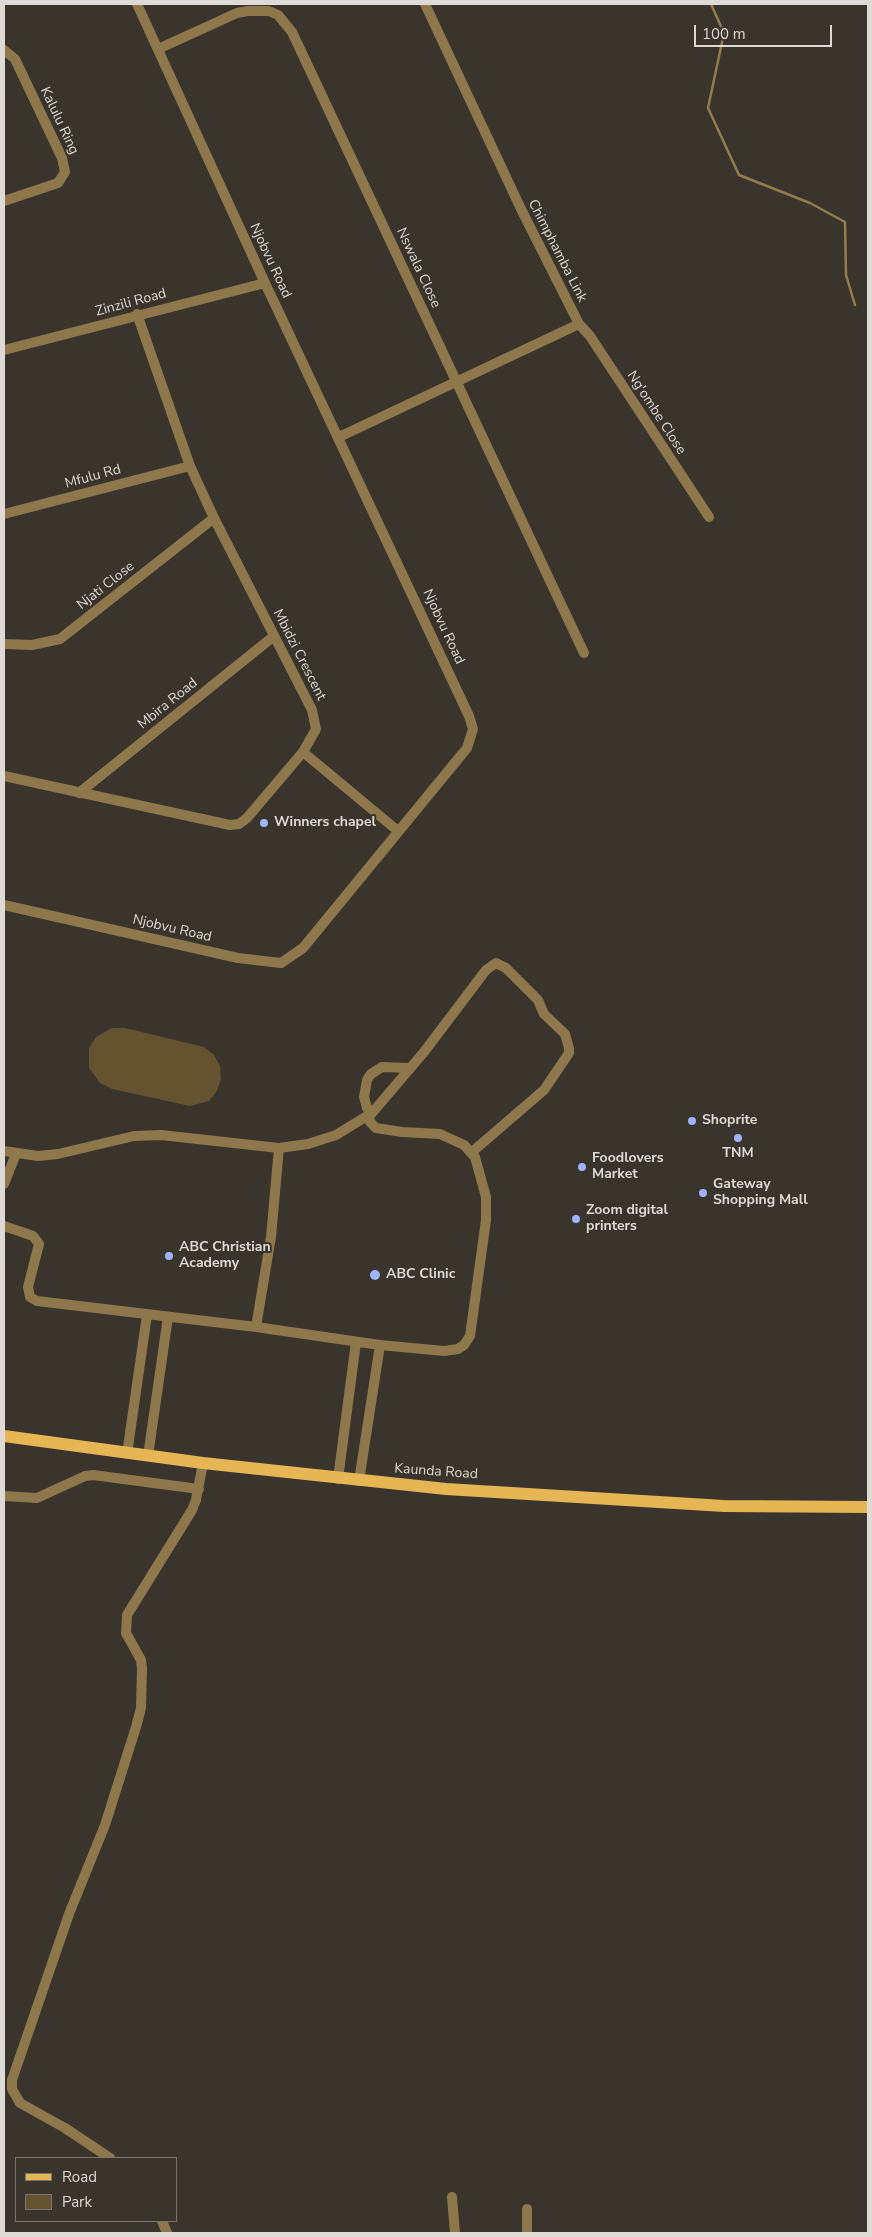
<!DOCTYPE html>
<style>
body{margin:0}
#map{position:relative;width:872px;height:2237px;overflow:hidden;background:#39342c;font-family:"Nunito Sans",sans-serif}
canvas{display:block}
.frame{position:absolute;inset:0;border:5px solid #dedbd6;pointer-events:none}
.legend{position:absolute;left:15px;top:2157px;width:162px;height:65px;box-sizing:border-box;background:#39342c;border:1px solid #7b7770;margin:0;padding:6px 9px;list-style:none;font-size:15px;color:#dedbd6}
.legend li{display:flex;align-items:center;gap:10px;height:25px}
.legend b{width:25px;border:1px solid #7b7770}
.scale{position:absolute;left:694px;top:25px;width:138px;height:22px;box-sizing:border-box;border:2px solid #dedbd6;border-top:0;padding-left:6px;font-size:15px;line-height:18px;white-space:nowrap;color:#dedbd6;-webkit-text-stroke:4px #39342c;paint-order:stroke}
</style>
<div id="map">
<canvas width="872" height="2237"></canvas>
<div class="frame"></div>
<ul class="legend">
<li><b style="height:6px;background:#e6b655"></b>Road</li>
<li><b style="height:14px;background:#655330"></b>Park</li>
</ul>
<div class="scale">100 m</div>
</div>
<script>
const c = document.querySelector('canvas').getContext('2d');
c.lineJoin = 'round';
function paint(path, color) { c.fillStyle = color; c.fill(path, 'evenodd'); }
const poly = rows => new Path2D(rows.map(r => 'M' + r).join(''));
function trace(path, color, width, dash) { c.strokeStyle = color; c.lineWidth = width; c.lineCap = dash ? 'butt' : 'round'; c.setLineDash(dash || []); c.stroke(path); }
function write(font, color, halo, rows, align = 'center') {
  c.font = font + ' "Nunito Sans",sans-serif'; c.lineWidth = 4; c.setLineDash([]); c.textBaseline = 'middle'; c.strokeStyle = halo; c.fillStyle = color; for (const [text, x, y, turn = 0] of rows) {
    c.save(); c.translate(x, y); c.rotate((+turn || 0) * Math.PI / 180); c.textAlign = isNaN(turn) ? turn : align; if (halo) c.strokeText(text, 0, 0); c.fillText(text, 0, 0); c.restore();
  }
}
paint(poly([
 [112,1028,125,1028,204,1047,214,1055,220,1066,221,1079,217,1091,209,1101,190,1106,112,1089,100,1083,89,1068,89,1048,96,1037]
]), '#655330');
trace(poly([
 [711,4,724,33,708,108,739,175,810,203,845,222,846,275,855,305]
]), '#937d4d', 2.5);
trace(poly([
 [158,49,237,13,248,11,269,11,278,15,292,32,584,653],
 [4,50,15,59,62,158,65,172,58,183,4,201],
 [579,324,590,336,709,517],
 [4,350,265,283],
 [339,437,579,324,521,209,425,4],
 [4,514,190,466],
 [4,644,32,645,60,639,214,518],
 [303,752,398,831],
 [4,776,230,825,239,824,247,818,303,752,316,729,312,710,214,518,190,466,137,314],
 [79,793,274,636],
 [4,905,238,958,281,963,303,948,467,748,473,729,469,716,265,283,137,4],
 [372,1113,367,1108,364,1097,367,1080,371,1074,382,1067,410,1068],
 [4,1151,38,1156,58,1154,134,1136,161,1135,279,1148,308,1144,336,1135,372,1113,424,1052,486,970,496,963,506,968,538,1000,544,1014,565,1034,569,1048,569,1053,544,1090,472,1152],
 [4,1184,16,1154],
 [4,1226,33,1236,39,1244,28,1287,30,1297,37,1301,256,1327,380,1345,444,1351,458,1349,464,1345,470,1336,486,1220,486,1197,475,1157,464,1145,440,1134,402,1132,376,1128,370,1122,369,1115],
 [256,1327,271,1237,279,1148],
 [127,1454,147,1315],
 [148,1456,168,1317],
 [338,1479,356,1342],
 [359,1481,380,1345],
 [4,1496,37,1498,85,1476,93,1475,199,1489],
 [110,2158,65,2128,20,2103,12,2089,12,2080,69,1914,105,1825,136,1727,141,1708,142,1669,141,1660,126,1633,127,1615,192,1510,196,1500,203,1463],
 [452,2197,455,2233],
 [527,2209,527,2233],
 [162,2221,167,2233]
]), '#8d774b', 10);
trace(poly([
 [4,1436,203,1463,446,1489,724,1506,868,1507]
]), '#e6b655', 12);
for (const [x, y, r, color] of [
 [264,823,5,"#a0b3fd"],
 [692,1121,5,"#a0b3fd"],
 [738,1138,5,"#a0b3fd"],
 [582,1167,5,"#a0b3fd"],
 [703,1193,5,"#a0b3fd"],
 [576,1219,5,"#a0b3fd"],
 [169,1256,5,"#a0b3fd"],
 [375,1275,6,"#a0b3fd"]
]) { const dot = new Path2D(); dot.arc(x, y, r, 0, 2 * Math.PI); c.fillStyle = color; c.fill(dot); trace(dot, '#39342c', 2); }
write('14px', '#dedbd6', '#39342c', [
 ["Kalulu Ring",59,121,65],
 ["Chimphamba Link",557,251,63],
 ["Njobvu Road",270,261,65],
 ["Nswala Close",418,268,65],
 ["Zinzili Road",131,303,-15],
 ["Ng'ombe Close",656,413,57],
 ["Mfulu Rd",93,477,-15],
 ["Njati Close",106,586,-38],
 ["Njobvu Road",443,627,65],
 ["Mbidzi Crescent",299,655,63],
 ["Mbira Road",168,704,-39],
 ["Njobvu Road",172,929,13],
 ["Kaunda Road",436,1472,4]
]);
write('bold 14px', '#dedbd6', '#39342c', [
 ["Winners chapel",274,823],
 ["Shoprite",702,1121],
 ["TNM",738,1154,"center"],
 ["Foodlovers",592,1159],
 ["Market",592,1175],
 ["Gateway",713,1185],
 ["Shopping Mall",713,1201],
 ["Zoom digital",586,1211],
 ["printers",586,1227],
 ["ABC Christian",179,1248],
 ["Academy",179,1264],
 ["ABC Clinic",386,1275]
], 'left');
</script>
